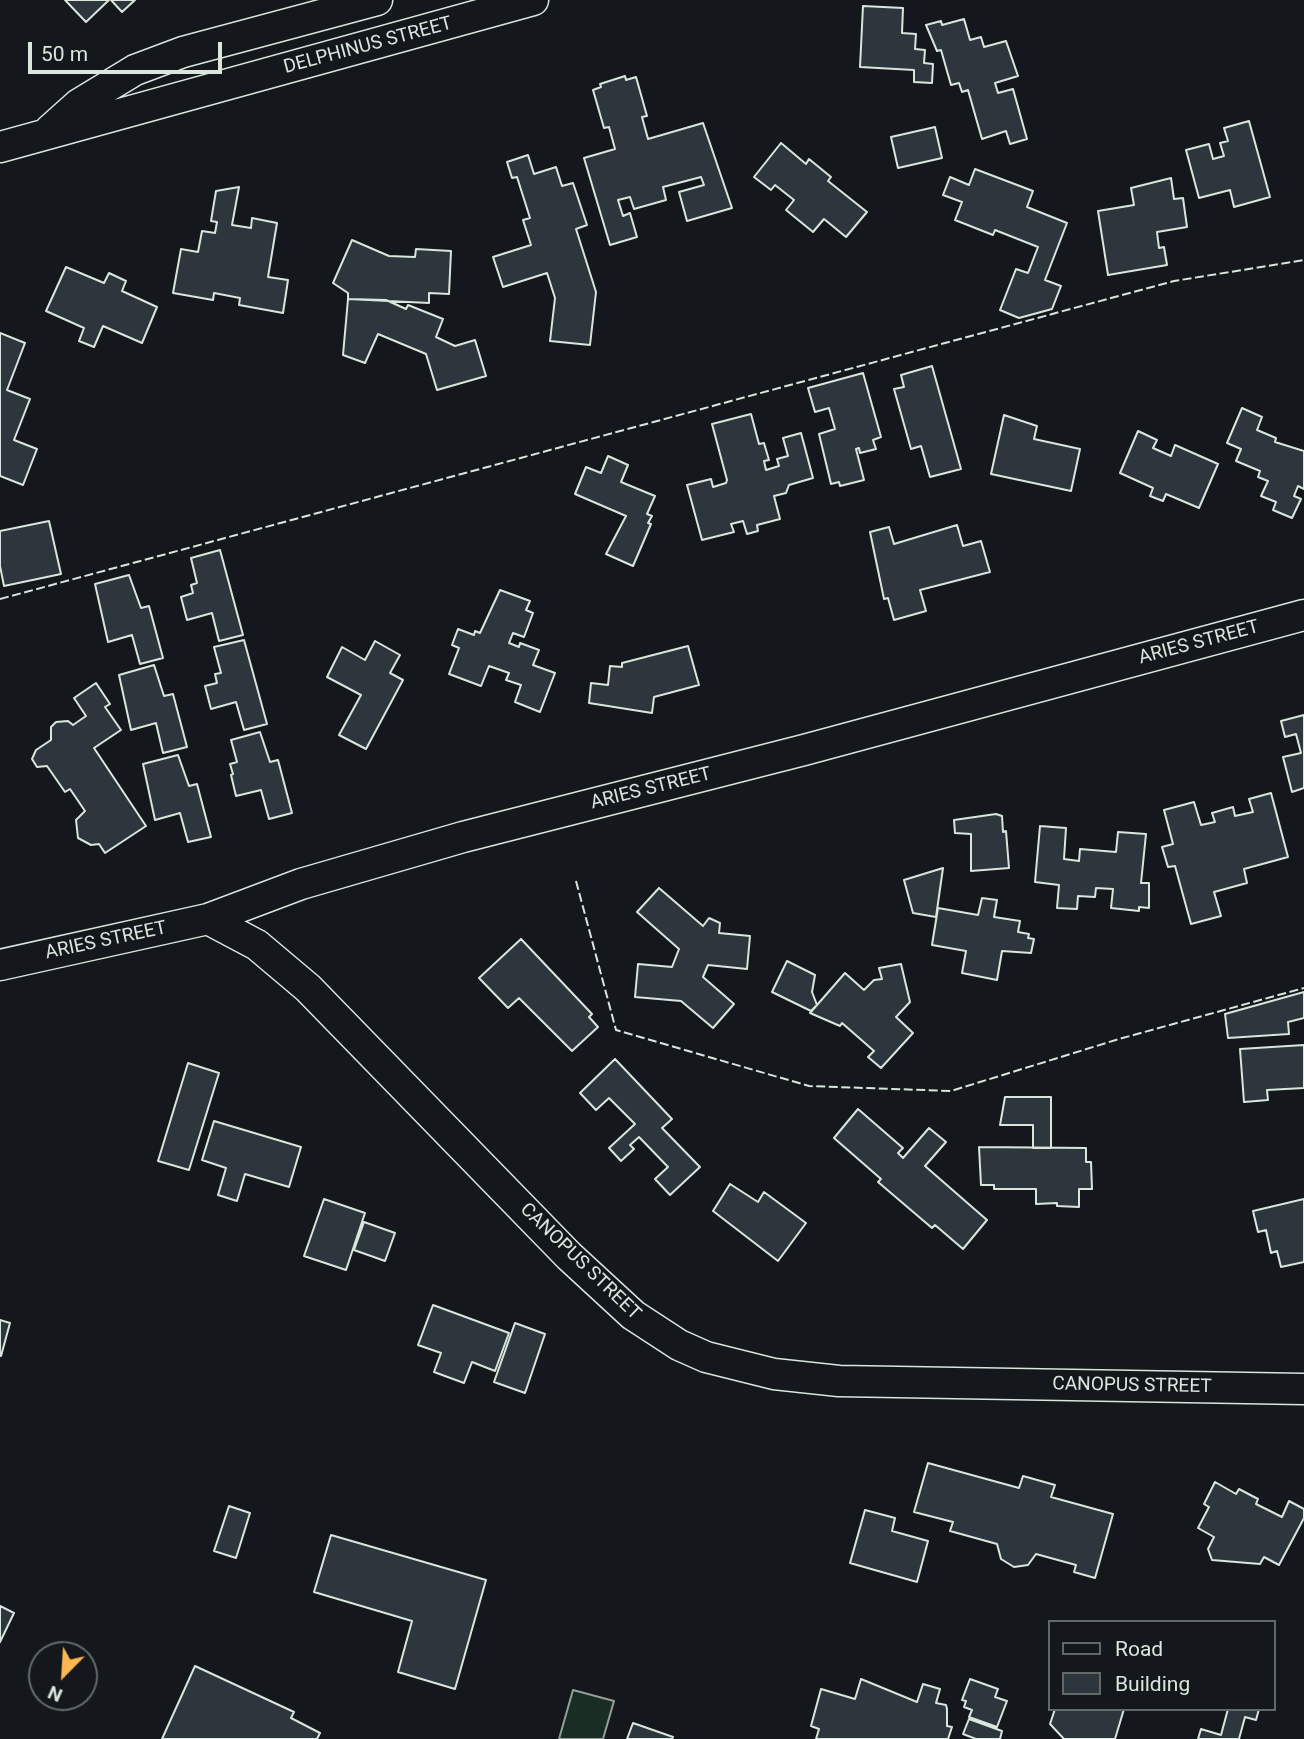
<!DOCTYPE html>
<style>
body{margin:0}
#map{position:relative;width:1304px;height:1739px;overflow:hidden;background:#14181c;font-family:Roboto,sans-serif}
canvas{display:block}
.legend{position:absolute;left:1048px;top:1620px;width:228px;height:91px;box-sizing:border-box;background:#14181c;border:2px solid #626a69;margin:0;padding:9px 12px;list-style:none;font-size:21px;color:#d8e6dc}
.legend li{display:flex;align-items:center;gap:14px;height:35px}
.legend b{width:35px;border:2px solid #626a69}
.north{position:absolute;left:28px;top:1641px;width:70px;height:70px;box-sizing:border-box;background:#14181c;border:2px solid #626a69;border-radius:50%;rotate:204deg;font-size:19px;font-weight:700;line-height:28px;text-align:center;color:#d8e6dc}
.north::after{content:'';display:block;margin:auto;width:24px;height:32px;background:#ffb74d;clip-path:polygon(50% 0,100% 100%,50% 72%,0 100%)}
.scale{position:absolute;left:28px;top:42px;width:194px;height:32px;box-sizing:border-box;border:4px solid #d8e6dc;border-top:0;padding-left:9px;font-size:21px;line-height:24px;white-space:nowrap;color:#d8e6dc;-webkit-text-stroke:5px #14181c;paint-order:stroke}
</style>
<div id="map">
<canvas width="1304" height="1739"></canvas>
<ul class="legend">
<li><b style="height:9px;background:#14181c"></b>Road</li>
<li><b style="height:19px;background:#2c363c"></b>Building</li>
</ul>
<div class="north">N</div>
<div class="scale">50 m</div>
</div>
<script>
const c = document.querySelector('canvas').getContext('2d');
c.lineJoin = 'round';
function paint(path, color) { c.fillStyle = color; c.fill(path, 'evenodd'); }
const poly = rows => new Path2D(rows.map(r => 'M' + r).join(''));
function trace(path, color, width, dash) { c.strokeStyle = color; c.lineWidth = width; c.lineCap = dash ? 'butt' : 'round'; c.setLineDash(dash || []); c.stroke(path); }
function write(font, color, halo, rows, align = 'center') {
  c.font = font + ' Roboto,sans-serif'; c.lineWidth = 5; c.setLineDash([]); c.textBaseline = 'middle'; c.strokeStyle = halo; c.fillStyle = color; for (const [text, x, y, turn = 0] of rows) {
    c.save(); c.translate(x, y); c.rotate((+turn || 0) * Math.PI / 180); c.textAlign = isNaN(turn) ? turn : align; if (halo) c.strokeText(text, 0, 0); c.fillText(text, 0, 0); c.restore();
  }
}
const green = poly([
 [573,1690,614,1701,603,1739,559,1739,573,1690]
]);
paint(green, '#1a2d24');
trace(green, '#939e99', 2);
const building = poly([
 [65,0,109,0,86,22,65,0],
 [111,0,135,0,122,12,111,0],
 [863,6,903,8,902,33,916,34,915,49,925,50,924,63,933,64,932,83,914,82,914,70,860,67,863,6],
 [964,19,970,40,981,37,984,47,1006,41,1018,76,995,83,998,93,1013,89,1027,139,1010,144,1006,131,982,139,968,90,962,92,959,83,951,85,941,50,937,51,926,25,941,21,942,25,964,19],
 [625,76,626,80,636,77,647,116,642,117,648,139,703,123,732,208,687,221,679,192,704,185,701,177,663,187,666,200,634,209,630,197,618,200,623,216,630,213,637,237,610,245,584,158,615,149,609,127,604,128,593,90,601,87,600,84,625,76],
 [1249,121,1270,197,1234,207,1230,190,1199,198,1186,150,1209,144,1213,159,1224,156,1220,143,1228,141,1224,128,1249,121],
 [935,127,942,158,898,168,891,137,935,127],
 [781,143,806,164,809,159,831,177,828,181,867,212,846,237,824,219,813,232,786,210,794,200,775,185,771,190,754,177,781,143],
 [528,155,534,174,556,167,562,186,573,183,587,225,576,229,596,292,590,345,550,341,555,298,547,273,503,287,493,257,531,245,523,220,530,218,517,177,512,178,507,162,528,155],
 [975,169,1033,191,1027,207,1067,223,1045,280,1061,286,1052,309,1019,318,1000,310,1016,269,1028,273,1038,247,995,230,993,235,955,220,962,202,943,195,950,177,969,185,975,169],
 [1171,178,1174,199,1183,198,1187,227,1157,232,1159,248,1164,247,1167,265,1108,275,1098,211,1134,205,1131,188,1171,178],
 [239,187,232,225,251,228,252,218,277,223,268,277,288,280,283,313,239,305,240,298,214,293,213,300,173,293,181,249,198,252,202,231,215,233,217,222,211,221,216,191,239,187],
 [352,240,389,256,415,257,416,249,451,251,449,294,429,293,429,303,348,299,348,293,333,283,352,240],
 [66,267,104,283,109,273,126,281,122,291,157,307,142,343,103,326,94,347,79,341,84,328,46,311,66,267],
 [348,299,386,300,406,309,408,305,443,319,436,337,455,346,475,340,486,376,437,390,426,354,378,334,365,363,343,355,348,299],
 [0,333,25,343,7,390,30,399,14,440,37,449,23,485,0,476,0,333],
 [932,366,961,469,930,477,921,446,911,449,894,389,904,387,901,375,932,366],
 [863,373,881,437,873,440,876,449,860,453,859,448,856,449,864,480,840,486,839,482,831,484,819,434,835,429,829,408,815,412,808,388,863,373],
 [1242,408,1262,417,1257,430,1276,438,1275,442,1304,451,1304,489,1298,486,1294,496,1301,499,1292,518,1273,510,1276,502,1261,496,1268,481,1258,477,1260,471,1236,461,1241,449,1227,443,1242,408],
 [751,414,759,444,764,443,769,460,764,461,766,470,779,466,777,459,788,456,783,438,801,433,813,478,789,485,786,493,774,496,780,519,757,525,758,531,747,534,743,521,731,524,734,532,702,540,687,485,711,479,713,487,726,483,727,480,712,424,751,414],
 [1004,415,1037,426,1034,439,1080,449,1071,491,991,474,1004,415],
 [1138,431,1157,440,1153,448,1171,456,1175,445,1218,464,1199,508,1166,494,1163,501,1150,496,1153,488,1120,473,1138,431],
 [608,456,628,465,621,482,655,496,647,514,652,516,648,523,651,524,633,566,606,554,626,516,575,494,586,467,601,473,608,456],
 [49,521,61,574,4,586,0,566,0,531,49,521],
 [957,525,963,546,981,541,990,572,920,590,926,611,894,620,888,598,884,599,870,532,889,527,894,544,957,525],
 [220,550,243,635,219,641,212,613,187,620,181,597,193,593,191,585,197,583,191,558,220,550],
 [129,575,141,608,149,606,163,658,140,664,132,635,108,642,95,584,129,575],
 [500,590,530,601,526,610,533,613,524,637,513,633,509,643,519,647,520,643,539,650,533,665,555,673,540,712,515,702,521,685,506,680,509,673,489,666,481,686,449,674,459,648,452,645,458,629,474,635,475,631,480,633,500,590],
 [244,640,267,724,244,730,236,702,211,709,205,686,217,683,215,674,221,673,214,647,244,640],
 [375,641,400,655,390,673,403,680,366,749,339,735,361,695,327,677,342,647,365,660,375,641],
 [688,646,699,685,654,697,652,713,589,703,591,683,608,685,610,666,622,667,622,663,688,646],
 [154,665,164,696,173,694,187,747,163,753,156,723,131,730,119,675,154,665],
 [96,683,110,704,105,707,121,730,94,748,146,826,105,853,99,844,91,845,78,838,76,820,85,811,70,789,65,792,47,766,37,767,32,759,36,750,51,740,51,727,56,722,68,721,73,725,86,716,74,698,96,683],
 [1304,715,1304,788,1292,792,1283,757,1301,753,1296,734,1285,737,1281,721,1304,715],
 [260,732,270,762,278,760,292,813,269,819,261,790,236,796,231,775,233,774,230,764,237,762,231,740,260,732],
 [178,755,189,786,197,784,211,837,188,842,180,813,155,820,143,764,178,755],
 [1271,793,1288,857,1244,869,1247,883,1214,892,1221,916,1191,924,1175,866,1168,867,1162,847,1173,844,1164,810,1194,802,1201,825,1215,822,1212,813,1233,807,1235,816,1253,812,1249,799,1271,793],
 [996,814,1002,816,1003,832,1006,831,1009,868,971,871,971,834,955,833,954,820,996,814],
 [1040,826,1066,828,1064,859,1079,861,1080,849,1116,852,1118,832,1146,834,1141,883,1149,883,1149,908,1139,907,1139,911,1111,908,1113,889,1096,888,1095,897,1078,896,1077,909,1057,908,1059,885,1035,882,1040,826],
 [943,868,936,917,913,913,904,880,943,868],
 [659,888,703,926,709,918,720,923,719,933,750,936,747,969,708,965,703,977,734,1004,713,1028,681,1001,635,997,638,964,672,967,679,949,637,912,659,888],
 [982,898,997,900,994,917,1020,921,1018,932,1029,934,1028,938,1034,939,1031,953,1002,951,997,980,962,973,966,951,932,945,938,908,978,915,982,898],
 [521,939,592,1014,589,1017,598,1027,572,1051,519,998,508,1008,479,978,521,939],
 [787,961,815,975,812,992,817,1005,811,1011,772,992,787,961],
 [901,964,910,1002,896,1017,913,1033,881,1068,868,1057,874,1051,842,1023,840,1026,810,1013,845,973,864,990,874,980,882,979,879,968,901,964],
 [1304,992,1304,1018,1288,1022,1289,1034,1228,1038,1225,1014,1304,992],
 [1304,1045,1304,1088,1267,1090,1268,1100,1244,1102,1240,1049,1304,1045],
 [615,1059,672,1119,662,1128,700,1167,670,1195,655,1179,668,1167,639,1137,630,1145,634,1149,621,1161,609,1148,635,1124,609,1098,596,1110,580,1093,615,1059],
 [188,1063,219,1073,189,1170,158,1161,188,1063],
 [1005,1097,1051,1097,1051,1148,1033,1148,1033,1125,1000,1125,1005,1097],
 [858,1109,903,1148,898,1153,903,1158,929,1128,946,1142,925,1166,987,1220,963,1249,935,1225,932,1228,878,1182,881,1179,834,1138,858,1109],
 [214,1121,301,1147,289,1187,245,1174,237,1201,218,1195,226,1168,202,1160,214,1121],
 [979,1147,1086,1148,1086,1162,1091,1162,1092,1189,1079,1189,1079,1207,1057,1206,1057,1203,1036,1204,1036,1189,994,1189,994,1185,981,1185,979,1147],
 [730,1184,758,1202,764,1192,806,1223,778,1261,713,1211,730,1184],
 [324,1199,365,1213,346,1270,304,1256,324,1199],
 [1304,1199,1304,1262,1281,1267,1277,1251,1271,1253,1266,1230,1258,1232,1253,1211,1304,1199],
 [364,1222,395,1233,385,1261,354,1250,364,1222],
 [433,1305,509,1333,495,1371,472,1362,464,1383,434,1372,441,1353,418,1345,433,1305],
 [0,1320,10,1323,1,1356,0,1356,0,1320],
 [515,1323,545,1334,525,1393,494,1382,515,1323],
 [928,1463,1019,1488,1023,1476,1055,1485,1051,1497,1113,1514,1095,1578,1074,1572,1076,1565,1036,1554,1028,1565,1014,1567,1001,1559,997,1544,950,1531,953,1522,914,1512,928,1463],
 [1215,1482,1236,1494,1239,1489,1258,1499,1256,1504,1282,1517,1289,1501,1304,1509,1304,1518,1279,1565,1264,1557,1260,1564,1212,1560,1208,1549,1214,1537,1198,1528,1209,1507,1204,1504,1215,1482],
 [229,1506,250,1513,236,1558,214,1551,229,1506],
 [865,1510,895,1518,892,1531,928,1541,917,1582,850,1563,865,1510],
 [331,1535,486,1580,455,1689,398,1672,412,1621,314,1592,331,1535],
 [0,1606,14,1613,0,1642,0,1606],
 [195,1666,294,1712,291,1718,320,1733,317,1739,162,1739,195,1666],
 [861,1679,917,1702,923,1684,940,1689,936,1703,946,1705,947,1709,947,1726,952,1727,948,1739,816,1739,819,1729,811,1726,821,1689,855,1699,861,1679],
 [970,1679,998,1689,995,1697,1007,1701,997,1727,969,1717,972,1710,964,1707,966,1701,962,1700,970,1679],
 [1055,1709,1124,1709,1115,1739,1064,1739,1050,1724,1055,1709],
 [1228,1709,1259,1709,1256,1720,1245,1717,1239,1739,1198,1739,1201,1729,1221,1735,1228,1709],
 [969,1719,1002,1731,1000,1739,976,1739,963,1734,969,1719],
 [633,1723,673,1737,672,1739,627,1739,633,1723]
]);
paint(building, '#2c363c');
trace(building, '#d8e6dc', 2);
const minor = poly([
 [50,130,79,104,135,70,183,52,377,0],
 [0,147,533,0],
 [208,919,257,945,308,988,569,1256,633,1315,679,1345,706,1357,774,1374,839,1381,1304,1389],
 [0,965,208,919,301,884,463,837,804,750,1304,615]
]);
trace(minor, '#d8e6dc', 33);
trace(minor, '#14181c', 30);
trace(poly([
 [0,599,1174,281,1304,260],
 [576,881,616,1030,809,1086,951,1091,1119,1039,1304,988]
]), '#d8e6dc', 2, [9, 3.5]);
write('19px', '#d8e6dc', '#14181c', [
 ["DELPHINUS STREET",368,46,-15],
 ["ARIES STREET",1199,643,-15],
 ["ARIES STREET",651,789,-14],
 ["ARIES STREET",106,941,-12],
 ["CANOPUS STREET",580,1262,44],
 ["CANOPUS STREET",1132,1386,1]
]);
</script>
